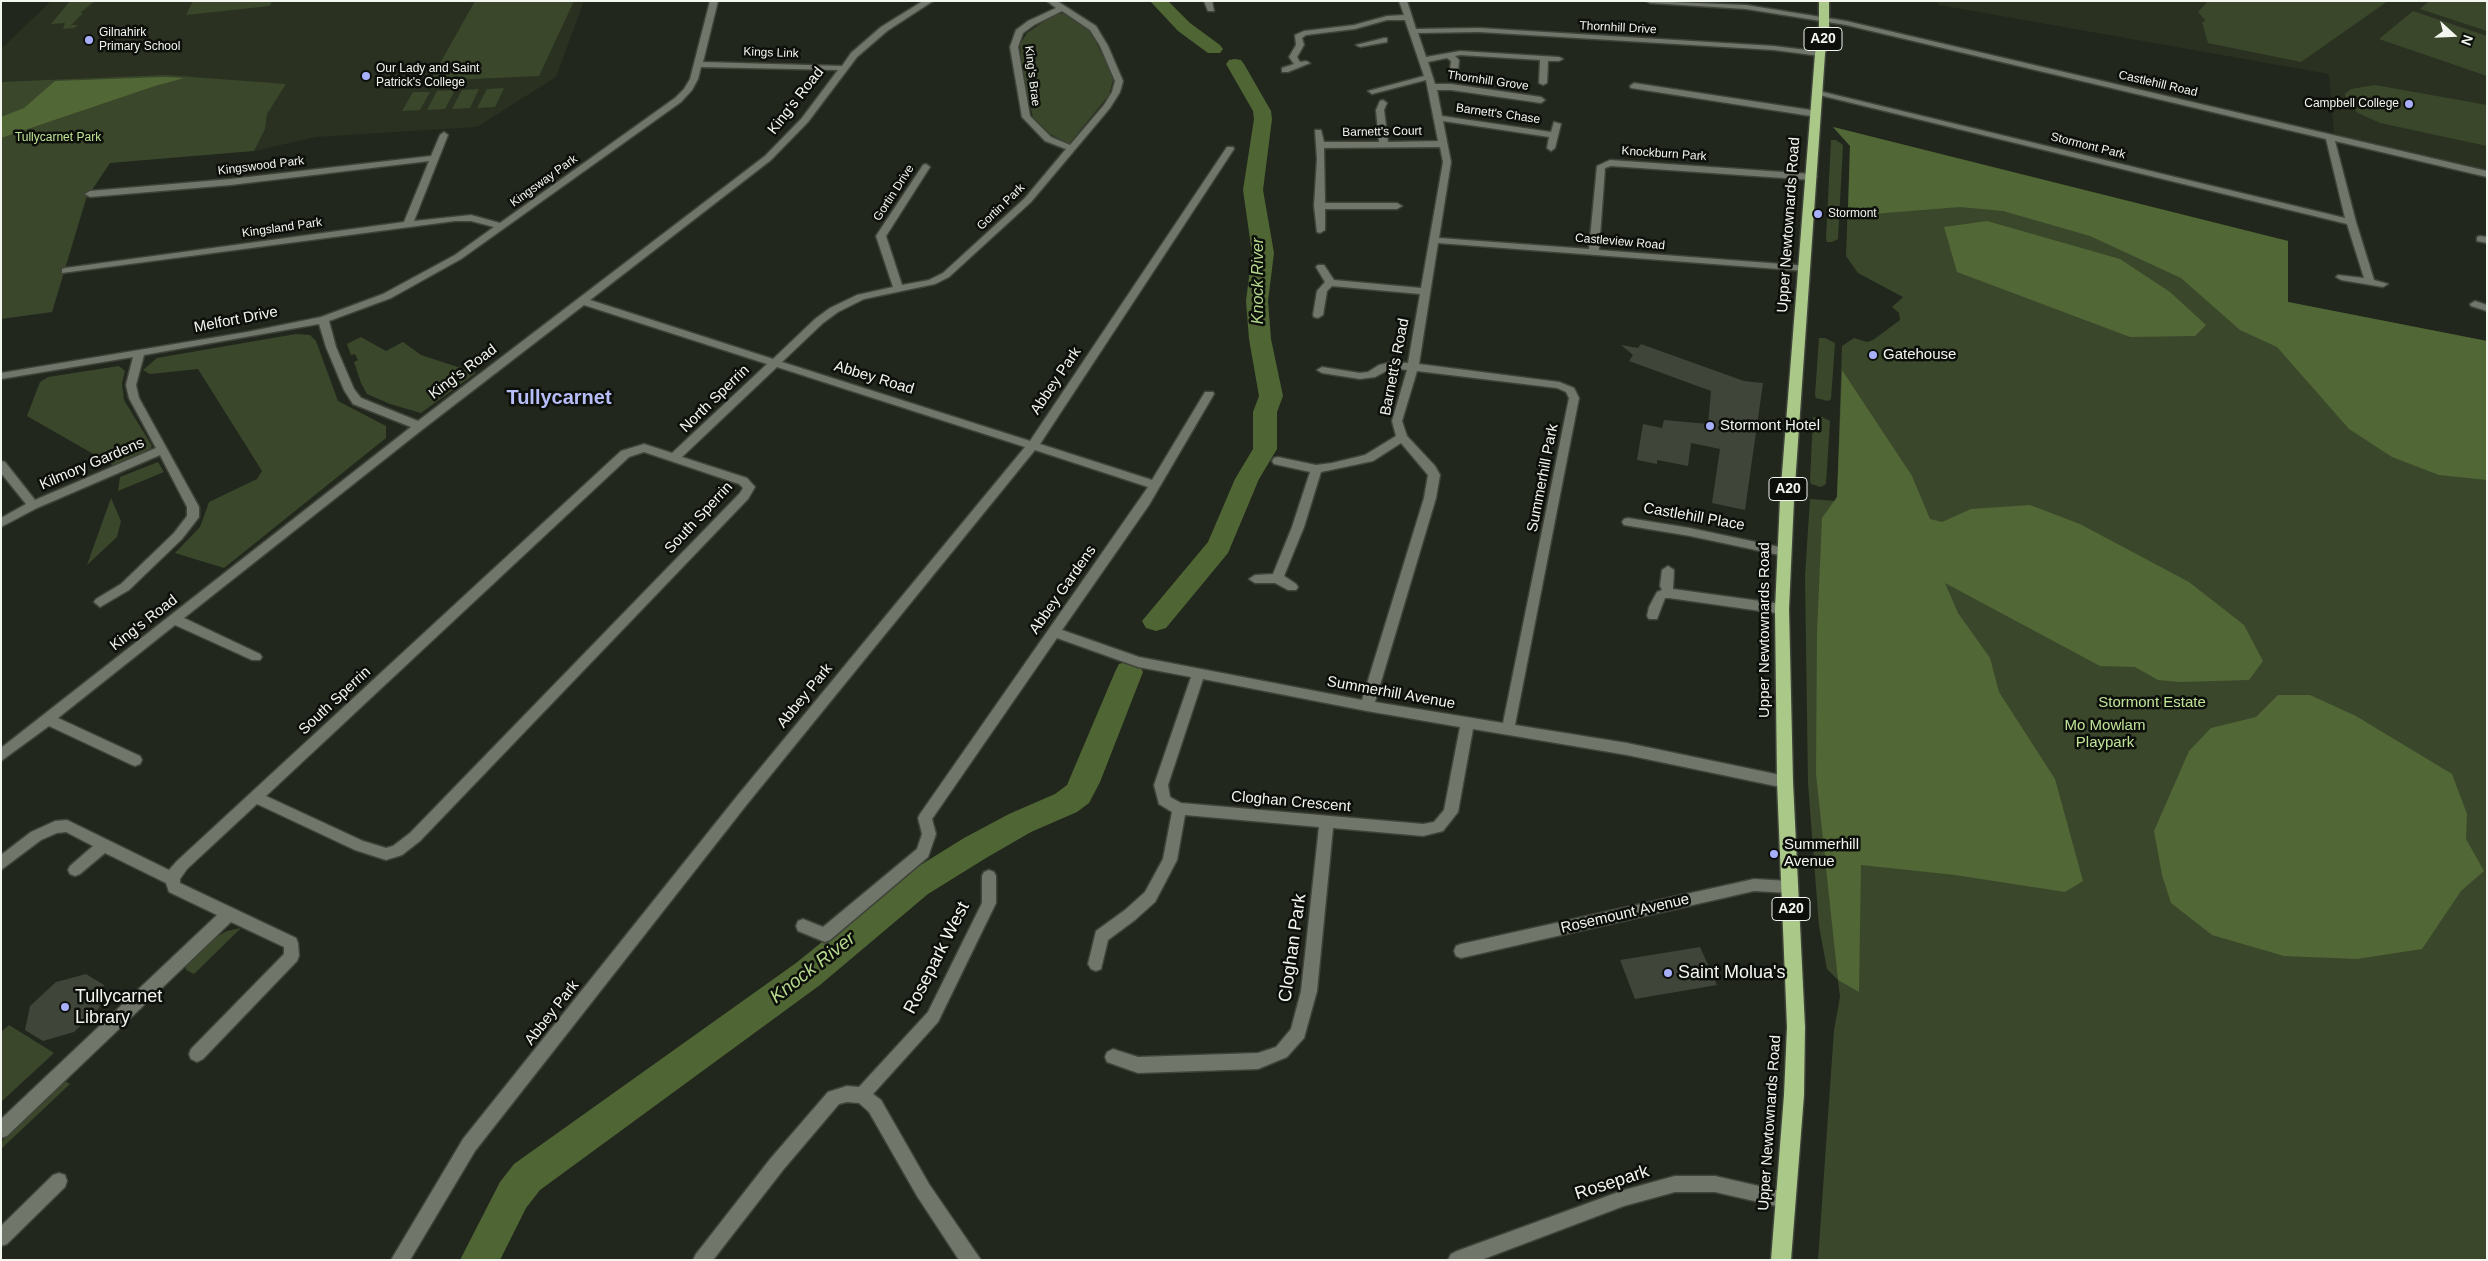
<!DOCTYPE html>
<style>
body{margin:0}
#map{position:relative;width:2488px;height:1261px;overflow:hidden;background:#22271d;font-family:Helvetica,sans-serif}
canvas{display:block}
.frame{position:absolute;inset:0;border:2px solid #f2f6ef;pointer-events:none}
.north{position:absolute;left:2428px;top:10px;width:50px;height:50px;-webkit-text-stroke:4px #0d0f0b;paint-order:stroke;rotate:110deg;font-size:14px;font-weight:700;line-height:20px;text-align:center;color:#f2f6ef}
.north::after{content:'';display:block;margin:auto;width:18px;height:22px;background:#f2f6ef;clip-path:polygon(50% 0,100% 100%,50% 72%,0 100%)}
</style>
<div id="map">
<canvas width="2488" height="1261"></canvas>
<div class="frame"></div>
<div class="north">N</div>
</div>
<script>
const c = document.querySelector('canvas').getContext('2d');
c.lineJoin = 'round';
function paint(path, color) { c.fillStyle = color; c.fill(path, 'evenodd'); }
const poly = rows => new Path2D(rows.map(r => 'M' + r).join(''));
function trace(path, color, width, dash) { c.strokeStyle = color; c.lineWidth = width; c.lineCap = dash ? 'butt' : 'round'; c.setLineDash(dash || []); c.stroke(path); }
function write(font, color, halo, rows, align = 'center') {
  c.font = font + ' Helvetica,sans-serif'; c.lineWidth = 5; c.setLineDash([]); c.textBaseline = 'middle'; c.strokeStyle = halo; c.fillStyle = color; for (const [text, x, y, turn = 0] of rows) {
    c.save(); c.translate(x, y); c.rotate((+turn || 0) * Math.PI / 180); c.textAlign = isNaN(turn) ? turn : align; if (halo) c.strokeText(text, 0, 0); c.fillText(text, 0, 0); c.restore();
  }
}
paint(poly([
 [51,1,584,1,556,77,477,127,316,137,254,151,265,129,267,114,285,84,1,82,1,49],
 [1936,1,2487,1,2487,170,2334,135,2329,74,1939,5]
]), '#2a3121');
paint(poly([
 [70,1,95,1,80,13,83,13,71,25,78,25,74,28,63,29,65,23,51,24],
 [193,1,272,1,270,6,186,15],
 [475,1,574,1,539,76,430,81],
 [2208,1,2388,1,2301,62,2208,43,2202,22,2206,21,2198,12],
 [2429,1,2487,1,2487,31,2420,9],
 [2413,11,2487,36,2487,76,2379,39],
 [1064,13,1090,31,1114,77,1109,95,1069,144,1050,134,1033,117,1022,73,1020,44,1027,33,1053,15],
 [166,75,286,84,267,114,265,129,254,151,110,163,86,199,52,312,1,319,1,82],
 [2375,85,2487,105,2487,146,2380,123,2358,113,2346,101,2345,94,2351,89],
 [504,88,495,107,477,108,487,89],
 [479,89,470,108,452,109,462,90],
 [455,90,445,109,427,110,437,91],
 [413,92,430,92,420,110,402,111],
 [1833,127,2288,241,2288,302,2487,341,2487,1260,1818,1260,1834,1030,1840,997,1838,980,1827,969,1819,926,1808,783,1805,576,1810,499,1835,501,1837,497,1842,346,1854,338,1867,342,1873,340,1900,320,1899,313,1892,307,1903,297,1858,273,1846,256,1850,146],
 [1831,140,1836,140,1843,145,1838,239,1832,242,1827,242,1826,239],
 [296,334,310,335,316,341,338,401,386,426,386,438,224,568,175,553,200,527,209,502,257,479,262,471,198,369,150,374,143,370,157,358],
 [361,337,386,351,403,342,421,355,476,373,421,413,390,404,367,394,361,383,354,362,358,360,355,354,351,355,347,344],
 [1819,338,1825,338,1835,343,1831,399,1828,401,1816,398,1815,395],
 [119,366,125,371,122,383,124,400,152,446,149,451,116,467,27,416,40,382,48,377],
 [1813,417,1822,417,1830,421,1826,484,1821,487,1811,484,1810,481],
 [158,462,164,472,118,491,120,477],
 [111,498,121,521,117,537,87,565],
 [241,928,194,974,186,970,186,966,216,937,227,931],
 [9,1025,54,1053,1,1102,1,1032],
 [65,1081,70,1084,1,1149,1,1142]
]), '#3a472b');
paint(poly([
 [164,77,184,78,155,86,1,138,1,117,24,108,55,81],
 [1833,127,2288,241,2288,302,2487,341,2487,480,2439,475,2392,457,2349,429,2277,347,2240,330,2181,278,2090,236,2003,211,1960,207,1848,216,1850,146],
 [1987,221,2120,259,2170,292,2206,325,2195,336,2130,337,1957,272,1944,227],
 [1842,370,1912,476,1930,519,1942,522,1971,509,2030,505,2080,524,2189,582,2244,625,2263,661,2249,680,2180,682,2158,680,2135,667,2100,666,1945,583,1958,613,1990,658,1999,692,2055,779,2083,881,2065,892,1955,875,1861,865,1859,992,1838,980,1816,774,1817,633,1822,518,1837,497],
 [2278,695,2310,695,2356,716,2452,774,2467,814,2466,839,2484,871,2461,891,2422,949,2357,959,2284,956,2212,935,2171,903,2162,875,2154,831,2189,751,2211,728,2256,717]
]), '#516736');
paint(poly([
 [1150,1,1168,1,1190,23,1220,45,1223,49,1220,53,1208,53,1178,31,1150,1],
 [1235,59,1241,60,1244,64,1271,111,1272,119,1263,190,1274,253,1268,301,1271,339,1283,396,1277,412,1277,449,1259,479,1228,553,1166,628,1156,631,1146,628,1142,621,1208,542,1235,479,1253,449,1253,412,1259,396,1249,339,1246,301,1252,253,1243,190,1254,119,1253,111,1226,64,1229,60,1235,59],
 [1129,661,1139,664,1143,672,1100,782,1089,803,1077,812,1031,832,986,858,928,894,820,985,540,1190,526,1208,500,1260,460,1260,500,1182,514,1164,796,963,906,874,964,838,1009,814,1055,794,1067,785,1115,672,1119,664,1129,661]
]), '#4f6533');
paint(poly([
 [1641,344,1744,381,1763,383,1745,510,1712,503,1720,449,1691,443,1688,466,1657,460,1657,464,1637,460,1643,424,1662,428,1664,420,1708,424,1711,391,1629,361,1633,355,1621,345,1638,348],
 [1700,947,1717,985,1635,999,1620,960],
 [86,974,104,985,99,1008,74,1032,43,1041,25,1030,30,1006,56,982]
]), '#3f4539');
const minor = poly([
 [710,1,718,1,703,62,842,66,851,53,881,27,923,1,933,1,887,31,857,57,808,122,771,160,590,300,773,359,815,319,830,308,857,295,893,287,876,236,923,165,926,164,930,167,886,236,902,285,929,280,943,273,1025,198,1066,149,1045,141,1022,117,1010,47,1016,30,1028,21,1056,8,1047,1,1057,1,1096,26,1108,46,1123,81,1120,92,1110,108,1031,202,949,277,935,284,864,299,838,312,823,323,782,362,1030,441,1227,147,1233,147,1234,149,1040,444,1152,480,1205,392,1213,392,1214,394,1149,505,1062,630,1139,657,1362,700,1424,498,1428,475,1401,443,1373,461,1321,472,1304,527,1284,576,1296,584,1298,587,1296,590,1288,590,1275,583,1255,583,1249,579,1255,575,1273,574,1292,527,1310,472,1274,464,1272,461,1274,458,1278,457,1316,465,1332,463,1365,455,1396,436,1392,421,1407,370,1392,368,1375,377,1360,379,1322,373,1317,370,1322,367,1360,373,1368,372,1379,365,1392,362,1408,363,1420,294,1332,286,1327,291,1323,315,1318,318,1314,317,1313,315,1317,291,1325,282,1316,267,1318,265,1324,265,1334,280,1421,288,1443,162,1440,147,1324,148,1325,203,1397,203,1402,206,1397,209,1325,209,1325,230,1320,233,1317,232,1314,206,1317,159,1315,130,1321,130,1324,142,1379,142,1376,110,1380,101,1383,100,1387,103,1384,110,1388,142,1438,141,1426,80,1372,94,1368,91,1424,76,1405,20,1387,20,1355,29,1306,35,1302,38,1304,45,1297,57,1300,62,1306,61,1310,63,1288,72,1282,72,1282,68,1294,64,1289,57,1296,45,1295,35,1304,31,1354,25,1387,16,1404,15,1399,1,1407,1,1416,29,1479,28,1774,46,1823,52,1823,56,1820,56,1774,50,1479,32,1418,33,1426,57,1460,51,1559,57,1563,59,1559,61,1548,61,1547,83,1543,85,1539,83,1540,60,1460,55,1455,56,1459,60,1458,71,1454,73,1450,71,1451,61,1447,58,1428,62,1435,84,1451,84,1541,97,1545,100,1541,103,1451,90,1437,90,1442,116,1551,132,1554,122,1561,124,1555,148,1551,151,1547,148,1549,137,1443,121,1451,162,1439,238,1589,249,1597,166,1610,160,1812,174,1817,177,1812,180,1611,166,1605,168,1599,250,1808,266,1808,270,1805,271,1438,243,1419,364,1559,382,1574,388,1579,398,1515,725,1627,743,1785,776,1790,778,1792,782,1790,786,1785,788,1627,755,1473,729,1458,812,1443,831,1423,836,1333,828,1317,991,1304,1038,1287,1057,1258,1069,1138,1073,1107,1062,1105,1057,1107,1052,1113,1049,1138,1057,1258,1053,1276,1047,1291,1029,1301,991,1319,827,1185,815,1177,860,1155,902,1135,920,1108,940,1101,969,1096,971,1091,969,1088,964,1096,931,1125,910,1145,892,1163,859,1172,812,1159,804,1154,785,1191,677,1138,667,1057,638,932,819,936,834,928,857,830,940,825,942,798,931,796,926,798,921,803,919,823,927,917,849,922,834,918,818,920,814,1148,487,1035,450,748,803,475,1151,410,1260,391,1260,463,1139,738,795,1025,447,777,367,682,457,747,478,755,487,748,499,420,841,402,855,386,860,355,850,257,804,187,869,180,879,180,883,296,938,298,943,299,956,297,961,203,1059,197,1062,191,1059,189,1054,191,1049,284,954,284,947,231,922,7,1136,1,1138,1,1119,217,915,169,892,166,883,105,853,80,874,75,876,70,874,68,870,70,866,93,846,66,832,57,833,41,840,1,870,1,855,31,832,55,821,67,820,169,870,177,861,621,451,644,444,672,453,767,364,584,305,423,429,184,618,260,654,262,657,260,660,252,660,175,625,58,718,140,756,142,760,140,764,135,766,130,764,49,726,1,761,1,748,411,427,353,404,344,390,326,347,319,324,144,355,136,385,139,398,199,507,199,517,182,539,129,590,100,607,94,602,96,599,121,584,174,533,187,516,187,507,160,455,37,508,1,527,1,518,26,504,1,473,1,461,5,462,35,500,156,448,129,398,126,385,133,357,1,379,1,373,247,332,321,317,383,294,455,255,494,227,471,221,455,221,62,273,62,269,65,268,404,222,429,161,231,185,90,197,85,194,90,191,231,179,431,156,440,135,444,132,448,135,414,221,471,215,500,223,675,98,684,89,690,79,710,1],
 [1062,11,1090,30,1100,46,1115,81,1112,92,1104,105,1070,145,1051,137,1030,116,1018,47,1023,33,1034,25,1062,11],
 [701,67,838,70,802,118,765,156,418,421,361,398,354,389,336,347,329,321,391,298,461,259,681,102,692,90,698,79,701,67],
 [1417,371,1557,388,1566,392,1569,398,1503,723,1375,702,1436,498,1440,475,1435,466,1407,436,1402,421,1417,371],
 [644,452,739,484,743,488,740,493,410,833,393,846,386,848,363,841,266,796,629,457,644,452],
 [1203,679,1367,711,1460,727,1444,810,1434,822,1423,824,1181,803,1170,797,1168,785,1203,679],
 [1204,1,1212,1,1214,11,1208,11,1204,1],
 [1646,1,1746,5,1846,21,2487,171,2487,177,2335,141,2356,222,2374,280,2388,284,2383,287,2341,280,2336,277,2338,275,2364,278,2347,224,1815,94,1819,91,2345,218,2326,139,1846,25,1746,9,1650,3,1646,1],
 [1384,38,1387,38,1387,42,1360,47,1356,45,1384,38],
 [1634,83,1817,111,1821,114,1817,117,1631,88,1630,86,1634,83],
 [2480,236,2487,237,2487,243,2477,241,2477,237,2480,236],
 [2475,301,2487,305,2487,311,2471,306,2470,304,2475,301],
 [1628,518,1690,528,1784,548,1790,552,1784,556,1690,536,1624,525,1622,522,1624,519,1628,518],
 [1668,566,1674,570,1673,589,1782,604,1788,609,1782,614,1669,598,1665,598,1657,619,1649,619,1647,616,1649,607,1657,592,1662,590,1660,586,1662,570,1668,566],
 [989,870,994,872,996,876,996,903,938,1022,873,1094,881,1100,929,1184,981,1260,959,1260,917,1196,869,1112,859,1103,847,1102,839,1104,783,1170,713,1260,693,1260,696,1254,771,1158,828,1092,847,1086,859,1087,928,1012,982,903,982,876,984,872,989,870],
 [1754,879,1790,881,1795,882,1797,887,1795,892,1790,893,1754,891,1461,958,1456,956,1454,951,1456,946,1461,944,1754,879],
 [59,1173,65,1175,67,1181,65,1187,7,1244,1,1246,1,1226,53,1175,59,1173],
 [1675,1176,1715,1176,1785,1192,1791,1194,1793,1200,1791,1206,1785,1208,1715,1192,1675,1192,1624,1206,1481,1260,1448,1260,1451,1254,1457,1251,1624,1190,1675,1176]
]);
const highway = poly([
 [1819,1,1829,1,1829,32,1825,54,1794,499,1789,609,1793,782,1805,1027,1804,1095,1791,1260,1771,1260,1784,1095,1787,1027,1777,782,1775,609,1780,499,1815,54,1819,32,1819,1]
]);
trace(minor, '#3f433a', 3);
trace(highway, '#3f433a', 3);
paint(minor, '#707669');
paint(highway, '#aac888');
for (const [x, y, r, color] of [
 [89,40,5,"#a8b0fc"],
 [366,76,5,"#a8b0fc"],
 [2409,104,5,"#a8b0fc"],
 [1818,214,5,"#a8b0fc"],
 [1873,355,5,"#a8b0fc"],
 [1710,426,5,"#a8b0fc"],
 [1774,854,5,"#a8b0fc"],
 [1668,973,5,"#a8b0fc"],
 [65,1007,5,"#a8b0fc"]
]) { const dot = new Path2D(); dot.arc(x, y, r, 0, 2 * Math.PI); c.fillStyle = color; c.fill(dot); trace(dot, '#0d0f0b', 2); }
write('12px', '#f2f6ef', '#0d0f0b', [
 ["Thornhill Drive",1618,28,3],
 ["Kings Link",771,53,2],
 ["King's Brae",1032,76,83],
 ["Thornhill Grove",1488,81,8],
 ["Castlehill Road",2158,84,13],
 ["Barnett's Chase",1498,114,8],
 ["Barnett's Court",1382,132,-1],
 ["Stormont Park",2088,146,14],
 ["Knockburn Park",1664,154,4],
 ["Kingswood Park",261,166,-7],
 ["Kingsway Park",544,181,-36],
 ["Gortin Drive",894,193,-57],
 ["Gortin Park",1001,207,-44],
 ["Kingsland Park",282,228,-8],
 ["Castleview Road",1620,242,5]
]);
write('12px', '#f2f6ef', '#0d0f0b', [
 ["Gilnahirk",99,33],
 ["Primary School",99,47],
 ["Our Lady and Saint",376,69],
 ["Patrick's College",376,83],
 ["Campbell College",2399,104,"right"],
 ["Stormont",1828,214]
], 'left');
write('12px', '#c0e497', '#0d0f0b', [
 ["Tullycarnet Park",58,138]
]);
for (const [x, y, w] of [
 [1823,39,38],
 [1788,489,38],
 [1791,909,38]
]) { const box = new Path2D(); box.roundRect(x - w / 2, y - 11.5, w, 23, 4); c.fillStyle = '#0d0f0b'; c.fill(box); trace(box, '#f2f6ef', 1); }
write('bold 14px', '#f2f6ef', null, [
 ["A20",1823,39],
 ["A20",1788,489],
 ["A20",1791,909]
]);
write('15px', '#f2f6ef', '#0d0f0b', [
 ["King's Road",796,101,-52],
 ["Upper Newtownards Road",1789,225,-86],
 ["Melfort Drive",236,320,-11],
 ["Barnett's Road",1395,367,-79],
 ["King's Road",463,372,-37],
 ["Abbey Road",874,378,17],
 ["Abbey Park",1056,381,-56],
 ["North Sperrin",715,399,-44],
 ["Kilmory Gardens",92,464,-23],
 ["Summerhill Park",1543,478,-79],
 ["Castlehill Place",1694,517,10],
 ["South Sperrin",699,518,-47],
 ["Abbey Gardens",1063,590,-55],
 ["King's Road",144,623,-38],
 ["Upper Newtownards Road",1765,630,-90],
 ["Summerhill Avenue",1391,693,10],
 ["Abbey Park",805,696,-51],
 ["South Sperrin",335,701,-43],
 ["Cloghan Crescent",1291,802,5],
 ["Rosemount Avenue",1625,914,-13],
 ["Abbey Park",552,1013,-52],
 ["Upper Newtownards Road",1770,1123,-86]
]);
write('15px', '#f2f6ef', '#0d0f0b', [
 ["Gatehouse",1883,355],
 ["Stormont Hotel",1720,426],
 ["Summerhill",1784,845],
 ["Avenue",1784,862]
], 'left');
write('15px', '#c0e497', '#0d0f0b', [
 ["Stormont Estate",2152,703],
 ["Mo Mowlam",2105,726],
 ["Playpark",2105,743]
]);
write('italic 16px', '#b5d88c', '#0d0f0b', [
 ["Knock River",1259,281,-90]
]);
write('18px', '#f2f6ef', '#0d0f0b', [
 ["Cloghan Park",1293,948,-82],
 ["Rosepark West",937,958,-63],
 ["Rosepark",1612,1183,-18]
]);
write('18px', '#f2f6ef', '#0d0f0b', [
 ["Saint Molua's",1678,973],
 ["Tullycarnet",75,997],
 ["Library",75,1018]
], 'left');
write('italic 19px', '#b5d88c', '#0d0f0b', [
 ["Knock River",813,968,-38]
]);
write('bold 20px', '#b7bef7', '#0d0f0b', [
 ["Tullycarnet",559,398]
]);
</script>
